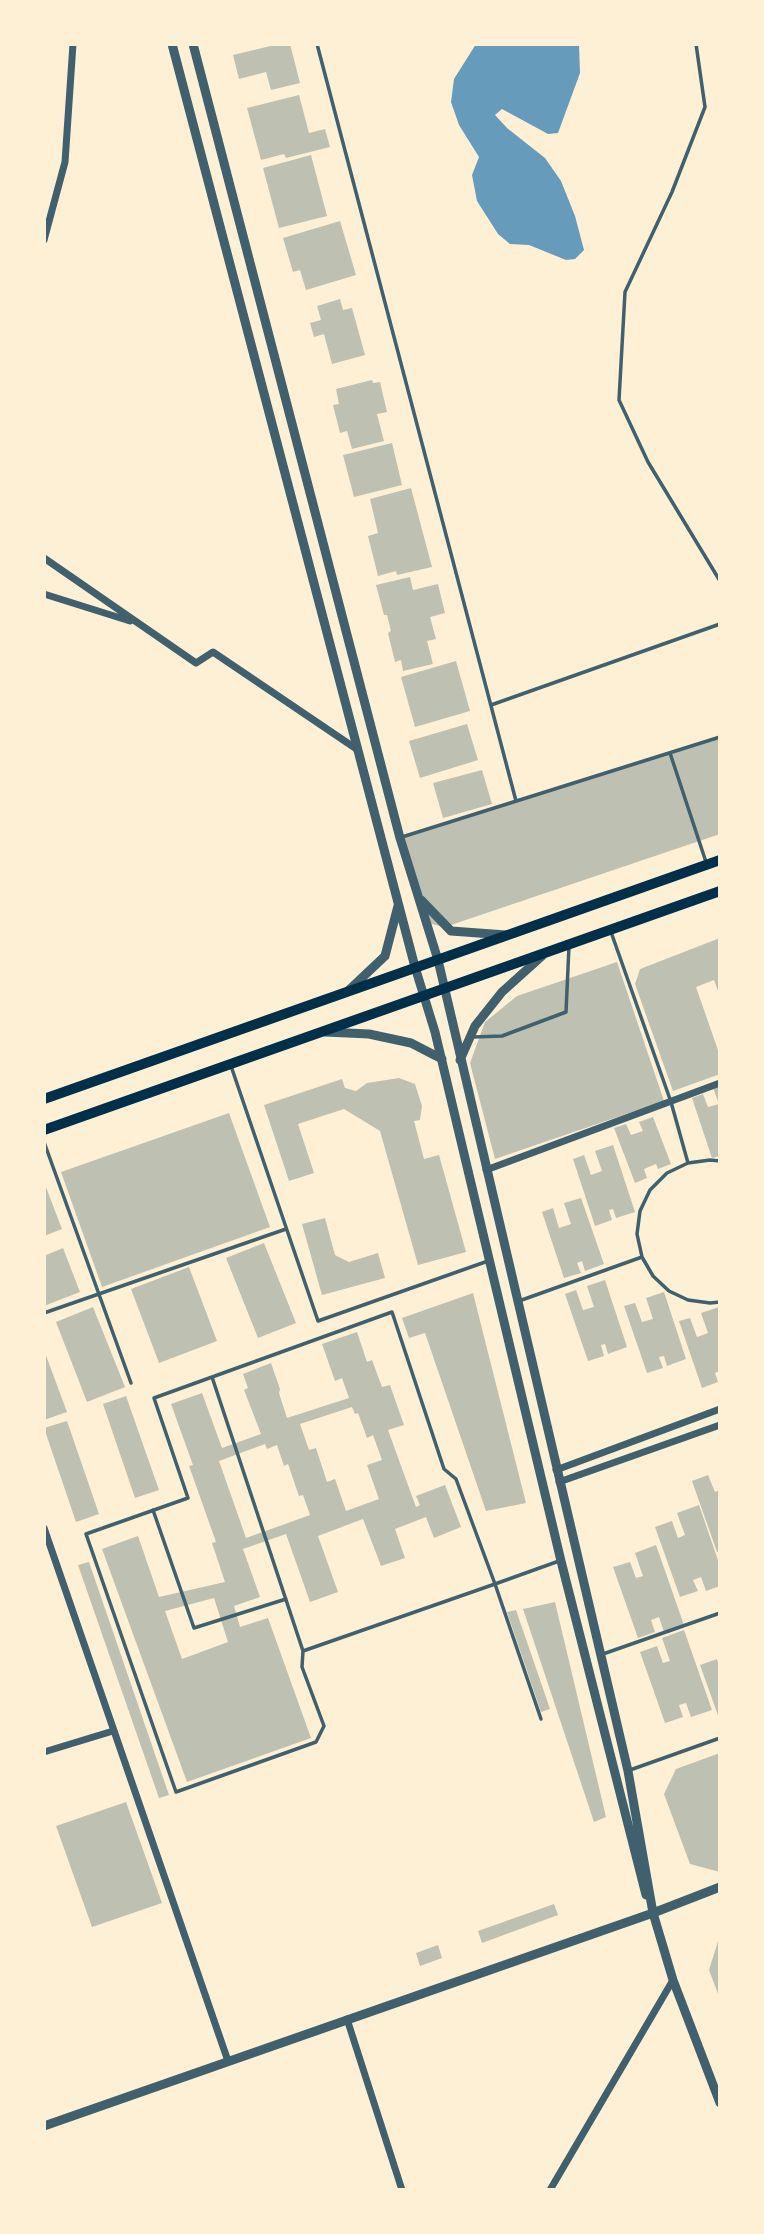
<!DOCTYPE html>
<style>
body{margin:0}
#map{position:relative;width:764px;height:2234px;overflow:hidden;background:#fdf0d5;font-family:Montserrat,sans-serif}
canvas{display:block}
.frame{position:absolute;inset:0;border:46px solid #fdf0d5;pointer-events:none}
</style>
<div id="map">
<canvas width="764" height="2234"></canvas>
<div class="frame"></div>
</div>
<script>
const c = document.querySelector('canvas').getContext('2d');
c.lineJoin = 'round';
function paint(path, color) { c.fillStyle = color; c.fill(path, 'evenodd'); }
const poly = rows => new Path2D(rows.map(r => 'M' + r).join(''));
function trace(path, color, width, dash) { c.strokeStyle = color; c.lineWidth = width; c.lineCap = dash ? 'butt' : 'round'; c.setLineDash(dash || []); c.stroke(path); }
paint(poly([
 [476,44,579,44,580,73,558,133,548,134,502,109,495,115,507,128,545,158,561,181,575,216,584,250,575,259,566,260,529,245,510,244,498,234,477,201,472,175,479,157,459,125,451,102,454,79]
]), '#669bbc');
paint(poly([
 [279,44,290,44,300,83,271,90,266,72,239,79,233,55],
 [299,95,309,133,325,129,330,147,286,158,284,154,261,160,247,108],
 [311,155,327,216,279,228,263,168],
 [340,221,356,275,306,290,300,270,293,272,283,238],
 [340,299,343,310,352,308,365,355,332,364,324,334,314,337,310,323,321,320,317,306],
 [372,380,373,383,380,382,387,412,377,414,384,441,352,449,347,431,340,433,333,405,339,404,336,389],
 [392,443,402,485,354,497,343,455],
 [411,488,432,567,397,575,396,571,378,576,368,536,378,533,370,499],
 [410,577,413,590,438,584,445,613,430,617,436,639,427,641,433,664,403,671,401,660,395,662,388,633,391,631,387,615,384,615,376,585],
 [456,661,470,711,415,727,401,677],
 [467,724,478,760,420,778,409,741],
 [720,737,720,834,445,927,427,923,400,838],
 [482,770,492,804,443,818,433,783],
 [720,938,720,996,714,980,696,987,720,1056,720,1074,673,1091,635,984,640,969],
 [617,962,664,1101,495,1159,470,1063,485,1022,517,996],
 [399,1078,415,1084,422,1106,420,1120,414,1121,424,1159,439,1155,466,1252,418,1265,380,1131,344,1109,298,1124,314,1173,289,1181,264,1105,342,1079,345,1088,356,1091,367,1083],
 [720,1085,720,1156,712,1158,692,1098,703,1094,708,1107,719,1104,713,1088],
 [229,1113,270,1227,102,1287,61,1172],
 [653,1117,671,1164,658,1169,656,1164,644,1169,647,1178,635,1183,614,1128,626,1124,631,1135,643,1131,639,1122],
 [613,1145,635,1212,616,1218,613,1209,609,1210,612,1220,595,1226,573,1159,584,1155,591,1175,602,1171,595,1151],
 [44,1182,62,1229,44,1236],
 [581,1198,604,1264,585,1271,582,1261,577,1263,581,1273,564,1278,542,1212,553,1208,559,1228,571,1224,564,1203],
 [325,1218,335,1255,349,1262,378,1253,385,1278,322,1295,302,1224],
 [264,1243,296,1323,258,1338,226,1258],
 [63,1248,80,1292,44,1306,44,1256],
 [189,1267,217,1341,159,1363,131,1289],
 [605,1280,627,1347,608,1354,605,1344,601,1345,604,1356,588,1361,565,1294,576,1290,583,1310,594,1307,587,1286],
 [664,1292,686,1359,667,1366,664,1356,659,1357,663,1368,647,1373,624,1306,635,1303,642,1322,653,1319,646,1298],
 [473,1293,526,1503,486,1511,425,1333,409,1338,402,1318],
 [93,1307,125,1387,87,1402,56,1322],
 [719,1307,720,1371,715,1373,718,1382,702,1388,679,1321,690,1318,697,1337,708,1333,701,1313],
 [357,1332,367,1362,372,1360,382,1387,390,1385,404,1425,388,1430,416,1507,420,1505,416,1496,445,1485,461,1527,434,1538,426,1517,395,1529,405,1558,381,1566,363,1519,318,1536,338,1592,310,1602,286,1534,243,1549,260,1597,234,1606,240,1627,268,1618,311,1738,187,1782,102,1549,138,1536,159,1597,225,1582,212,1543,216,1542,189,1466,193,1465,171,1404,202,1393,222,1448,261,1434,244,1390,248,1388,243,1374,271,1363,280,1389,279,1393,287,1418,349,1398,342,1378,335,1381,322,1344],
 [352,1407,355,1414,358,1413,367,1438,373,1435,382,1460,367,1465,379,1499,346,1511,335,1479,327,1482,316,1448,309,1450,300,1424],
 [265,1444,267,1449,277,1445,284,1466,288,1464,299,1496,303,1495,310,1515,246,1538,219,1461],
 [214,1598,228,1642,182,1659,165,1611],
 [44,1350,67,1412,44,1420],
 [126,1396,159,1490,135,1498,103,1404],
 [67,1421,99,1514,76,1522,44,1428],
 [708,1475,715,1492,720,1490,720,1551,717,1552,692,1481],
 [699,1505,720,1566,720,1586,706,1591,701,1577,693,1580,698,1591,680,1597,655,1527,672,1521,678,1538,685,1535,677,1513],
 [656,1545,684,1625,664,1632,659,1617,651,1620,655,1632,638,1638,613,1567,630,1562,636,1578,643,1576,635,1553],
 [89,1562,169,1795,159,1798,78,1565],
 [555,1602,606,1817,594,1822,523,1609],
 [516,1610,550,1709,541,1712,507,1612],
 [684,1630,712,1710,691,1717,686,1703,679,1705,683,1717,665,1723,640,1652,657,1646,663,1663,670,1661,662,1638],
 [717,1659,720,1670,720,1721,700,1665],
 [720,1753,720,1795,718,1796,720,1801,720,1872,690,1864,664,1794,676,1769],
 [126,1802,162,1903,92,1927,56,1826],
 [554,1904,558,1915,482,1943,478,1931],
 [720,1935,720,1999,709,1970],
 [438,1945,442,1958,420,1966,416,1953]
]), '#bec0b2');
trace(poly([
 [317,44,516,801],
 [696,44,705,107,672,192,625,292,619,400,648,462,720,581],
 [491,705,720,624],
 [670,753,706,862],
 [402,837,720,737],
 [611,932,671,1102,688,1163],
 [473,1037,502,1036,566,1012,569,946],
 [231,1066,318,1321,488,1261],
 [44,1142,131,1383],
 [720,1161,710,1160,688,1163,667,1173,650,1190,640,1211,637,1234,642,1257,653,1276,669,1291,688,1300,710,1303,720,1302],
 [519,1301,642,1257],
 [44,1313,286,1229],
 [212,1377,303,1651],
 [153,1510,194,1628,286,1599],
 [603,1654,720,1613],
 [541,1719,495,1584,456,1479,444,1469,392,1312,154,1398,188,1498,86,1534,176,1792,316,1742,324,1726,302,1667,303,1651,495,1584,559,1561],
 [630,1770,720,1738]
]), '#3f606c', 3.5);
trace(poly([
 [44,240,65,162,73,44],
 [44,558,196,663,213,652,358,750],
 [44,594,130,621],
 [486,1170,720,1083],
 [556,1470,720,1409],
 [559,1482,720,1425],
 [44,1528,228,2061],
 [44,1752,113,1731],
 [347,2019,402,2190],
 [550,2190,673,1980]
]), '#3f606c', 7);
trace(poly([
 [172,44,415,967,435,1032,561,1561,646,1895],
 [193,44,400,838,438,960,628,1771,653,1913,673,1980,720,2103],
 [421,900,451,931,506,935],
 [349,990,385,956,398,906],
 [325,1032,369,1034,411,1043,442,1059],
 [460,1060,475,1026,502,992,542,956],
 [44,2126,653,1913,720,1887]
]), '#3f606c', 9);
trace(poly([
 [44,1099,720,860],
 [44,1130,720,891]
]), '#003049', 10);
</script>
